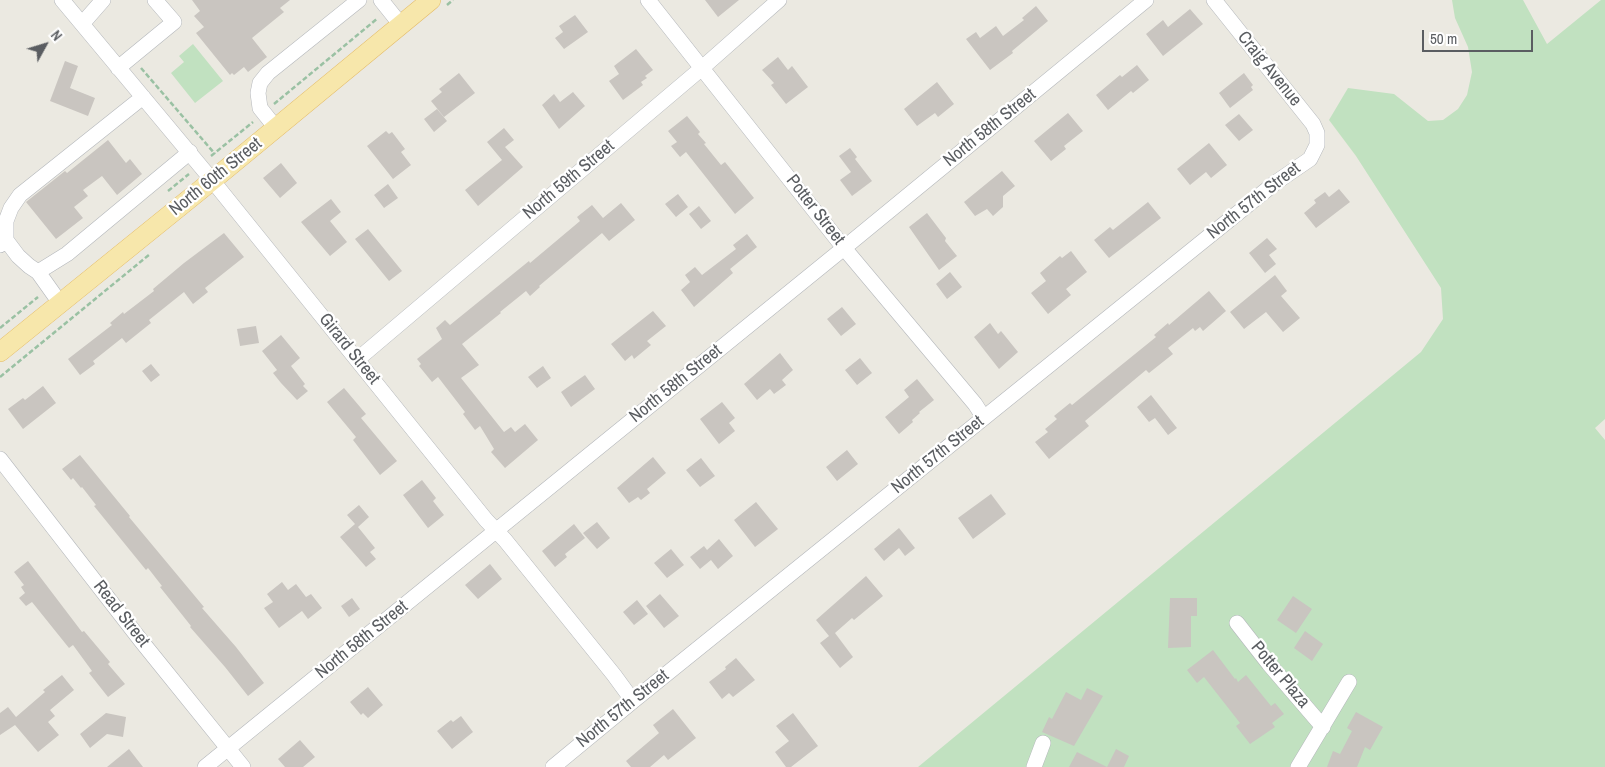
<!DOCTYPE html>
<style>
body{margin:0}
#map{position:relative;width:1605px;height:767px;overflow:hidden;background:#ebe9e1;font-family:"Archivo Narrow",sans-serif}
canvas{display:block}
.north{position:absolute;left:20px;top:20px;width:50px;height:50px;-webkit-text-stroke:4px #fff;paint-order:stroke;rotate:51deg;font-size:14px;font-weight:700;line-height:20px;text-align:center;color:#5a5d61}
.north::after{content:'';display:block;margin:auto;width:18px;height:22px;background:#5a5d61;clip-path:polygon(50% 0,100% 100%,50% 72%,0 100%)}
.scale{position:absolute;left:1422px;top:30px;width:111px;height:22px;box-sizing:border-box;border:2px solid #5a5d61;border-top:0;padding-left:6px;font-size:15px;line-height:18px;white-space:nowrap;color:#5a5d61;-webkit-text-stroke:4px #fff;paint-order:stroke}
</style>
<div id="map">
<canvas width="1605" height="767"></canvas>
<div class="north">N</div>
<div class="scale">50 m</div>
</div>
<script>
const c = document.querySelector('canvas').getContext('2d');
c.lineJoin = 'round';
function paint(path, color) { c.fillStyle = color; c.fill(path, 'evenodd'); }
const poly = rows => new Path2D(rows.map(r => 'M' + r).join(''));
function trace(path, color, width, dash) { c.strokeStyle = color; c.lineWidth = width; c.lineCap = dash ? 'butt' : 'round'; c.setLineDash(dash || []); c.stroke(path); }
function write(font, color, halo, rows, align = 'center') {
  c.font = font + ' "Archivo Narrow",sans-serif'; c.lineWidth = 4.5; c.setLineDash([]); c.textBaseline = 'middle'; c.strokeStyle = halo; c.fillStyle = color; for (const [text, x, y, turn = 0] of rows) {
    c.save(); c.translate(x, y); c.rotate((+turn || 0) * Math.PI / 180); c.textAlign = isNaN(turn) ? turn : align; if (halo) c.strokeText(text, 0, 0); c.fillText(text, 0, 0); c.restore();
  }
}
paint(poly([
 [1452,0,1523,0,1547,44,1601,0,1605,0,1605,419,1595,428,1605,440,1605,767,918,767,1421,352,1443,319,1441,288,1356,156,1329,120,1348,88,1394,94,1428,121,1443,120,1458,109,1467,95,1472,72,1468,47,1455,18],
 [193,44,223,81,195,103,171,73,184,62,179,56]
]), '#c1e1c0');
paint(poly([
 [192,0,290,0,280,8,284,12,252,38,267,57,248,72,244,67,234,75,232,73,230,75,196,33,204,27,194,16,200,11],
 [705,0,739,0,718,17],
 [1036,6,1048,21,1012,51,1013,53,990,70,966,39,976,32,980,38,996,26,1003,36,1024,20,1022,18],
 [1190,9,1203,24,1163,56,1146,34,1163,20,1168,27],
 [575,15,588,32,564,49,555,38,563,32,559,26],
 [636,49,653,70,645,76,647,78,641,82,643,85,623,100,609,81,619,74,614,66],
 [778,57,788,70,792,66,808,87,786,104,771,85,774,83,762,70],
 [65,61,78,66,70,88,95,98,88,116,50,101],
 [1137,65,1149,80,1133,93,1131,91,1108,110,1096,95,1120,75,1122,77],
 [459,73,475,93,444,117,431,101,442,92,439,89],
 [1244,73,1253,85,1251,87,1253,90,1230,108,1219,93],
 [937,82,954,104,938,117,935,113,917,126,904,109],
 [573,92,585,106,559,129,542,105,554,94,560,102],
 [437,109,447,121,434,132,424,119],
 [1068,113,1083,131,1064,146,1066,149,1051,161,1034,141],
 [1239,114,1253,130,1239,141,1225,125],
 [687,116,700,132,698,134,706,143,704,144,721,165,725,162,754,198,735,214,686,152,680,157,671,146,677,142,668,131],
 [504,128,514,140,505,147,523,167,478,206,465,190,502,160,487,142],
 [386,131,389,134,392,132,405,149,401,152,411,165,393,179,367,146],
 [108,140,126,163,130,159,142,174,117,195,102,176,83,190,88,196,74,207,83,218,56,239,26,202,65,171,67,173],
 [1209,143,1227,165,1211,178,1206,172,1190,185,1177,169],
 [850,148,857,157,855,159,872,181,852,196,840,180,851,172,839,156],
 [281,163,297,183,280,198,263,178],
 [1002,171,1015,186,1003,196,1003,207,993,216,987,209,975,216,964,202],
 [388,184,398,198,384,208,374,195],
 [1339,189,1350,202,1316,228,1304,213,1316,203,1314,200,1325,192,1329,197],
 [678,194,688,207,676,217,665,204],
 [331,199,341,212,330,221,347,242,330,256,301,222],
 [1148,202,1161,218,1109,258,1094,240,1110,227,1113,230],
 [621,203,635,220,609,241,602,233,539,286,540,287,530,296,526,291,500,312,501,313,462,344,479,365,461,378,504,432,511,427,515,432,525,424,538,440,505,468,491,452,494,449,480,426,475,430,463,414,465,412,438,377,432,382,419,366,421,364,417,359,442,339,436,328,445,320,450,325,529,261,530,263,580,221,577,217,592,205,603,218],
 [699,206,711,221,701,229,689,214],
 [927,213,946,238,945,241,957,256,939,270,909,227],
 [368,229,402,271,389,281,355,239],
 [224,233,244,257,205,288,208,292,193,304,184,292,149,320,151,323,126,343,122,338,93,361,95,364,80,375,68,359,112,325,110,323,123,312,124,314,154,291,153,289,184,263],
 [747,234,757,247,730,269,733,273,694,307,681,290,690,282,685,275,695,267,702,275,736,249,733,245],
 [1267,238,1277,249,1269,255,1276,264,1265,273,1249,253],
 [1071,251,1087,272,1066,289,1071,295,1048,314,1031,293,1046,281,1040,273,1060,256,1062,258],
 [950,272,962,287,947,299,936,284],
 [1275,275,1287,291,1281,296,1300,318,1283,332,1266,312,1244,329,1230,312],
 [1209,291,1226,311,1203,331,1200,327,1195,331,1193,328,1168,348,1173,354,1149,373,1146,370,1085,421,1089,426,1049,459,1035,442,1048,432,1045,429,1057,419,1054,416,1070,403,1072,405,1156,337,1154,335,1168,323,1169,325],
 [842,307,856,324,841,336,827,319],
 [653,311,666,326,647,341,651,345,634,359,632,355,625,361,611,344],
 [990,323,998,334,1001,331,1018,352,999,369,974,337],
 [256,326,259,343,240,346,237,329],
 [281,335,300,358,291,366,305,384,303,386,308,391,297,400,281,383,273,373,277,370,262,351],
 [780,353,793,370,782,380,786,385,774,394,770,389,757,400,744,384],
 [860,358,872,373,857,385,845,370],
 [151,364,160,375,151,382,142,371],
 [543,366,551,378,537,388,528,377],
 [585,375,595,389,571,407,561,392],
 [917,379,934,400,919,412,920,413,912,420,913,422,899,434,885,417,909,397,904,390],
 [43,386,56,403,23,429,8,409,23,398,25,400],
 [344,388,366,414,361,418,397,461,380,475,353,440,356,437,327,402],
 [1151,395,1177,428,1168,435,1155,418,1149,422,1137,407],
 [722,402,735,418,729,423,735,431,719,444,700,419],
 [847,450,858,464,837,481,826,467],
 [80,455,130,516,129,517,204,607,202,608,236,647,264,683,248,696,225,667,190,627,191,626,160,587,162,586,148,568,146,570,94,506,96,505,82,487,81,488,73,478,71,480,62,469],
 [653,457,666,473,647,489,650,493,641,500,638,497,629,503,617,488],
 [701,458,715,476,700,487,686,470],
 [422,480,436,498,433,501,444,515,428,528,403,495],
 [991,494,1006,514,973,539,958,518],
 [756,502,778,529,755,547,734,520],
 [359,505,369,517,358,527,375,548,370,552,376,559,366,567,340,537,355,524,347,515],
 [597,522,610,538,597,549,583,533],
 [574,524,585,538,565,554,567,557,555,567,542,551],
 [899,528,915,548,905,556,899,548,884,561,874,549],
 [719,539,733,556,718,569,711,560,700,569,690,557,704,546,707,550],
 [671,549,684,565,667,578,654,563],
 [28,561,82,632,84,631,110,662,108,664,125,684,108,697,89,673,92,671,73,645,69,648,32,602,26,606,19,598,25,593,21,587,24,585,14,572],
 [490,564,502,579,478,599,465,585],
 [866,576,883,596,854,620,852,618,835,633,853,657,840,668,820,643,829,636,816,620],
 [282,582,288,590,296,584,306,597,311,594,322,608,308,619,302,611,279,628,264,608,273,602,267,594],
 [660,594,679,616,664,628,646,606],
 [1293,596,1312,609,1296,633,1277,620],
 [352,598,360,609,349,617,341,606],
 [1170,598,1197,598,1197,616,1191,616,1191,647,1168,648],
 [637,600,648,614,634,625,623,612],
 [1305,631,1323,644,1312,661,1294,648],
 [1213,650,1235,679,1236,678,1238,682,1246,675,1271,706,1275,703,1284,714,1272,723,1275,727,1250,744,1236,726,1240,723,1204,677,1197,683,1187,670],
 [736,658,755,680,733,697,729,693,722,699,709,682,726,669,725,667],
 [62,675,74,690,50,710,55,716,48,722,59,735,38,752,15,725,0,735,0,713,8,707,16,717,45,692,43,690],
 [368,687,383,705,368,718,363,713,361,715,350,702],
 [1087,688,1103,696,1074,746,1042,732,1049,717,1052,719,1066,692,1081,700],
 [673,709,696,738,668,760,664,755,650,767,631,767,626,761,659,733,653,725],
 [1356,712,1383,727,1370,750,1365,747,1357,767,1327,767,1333,751,1340,754,1352,731,1347,728],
 [106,713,126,717,123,737,107,734,90,748,80,734],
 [793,713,818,746,791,767,786,767,775,752,789,741,776,726],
 [461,716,473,732,452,749,437,731,451,720,453,722],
 [300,740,315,757,303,767,285,767,278,759],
 [129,749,143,767,107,767],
 [1116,749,1129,756,1124,767,1107,767],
 [1077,752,1107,767,1069,767]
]), '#c9c5c0');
const minor = poly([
 [62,0,212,180,486,520,505,540,614,675,633,701],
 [381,0,401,25],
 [648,0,844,248,975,404,984,418],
 [82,24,103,0],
 [118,68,174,22,155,0],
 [276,128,260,108,258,93,260,83,268,73,359,0],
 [6,240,6,221,11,208,20,195,143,97],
 [0,245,6,240,18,256,29,266,38,272,67,254,190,152],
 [38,272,60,303],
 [358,359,702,68,779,0],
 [0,459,142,642,243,767],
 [1237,623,1269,664,1323,727],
 [205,767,844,248,1146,0],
 [553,767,633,701,1275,183,1310,159,1317,145,1317,133,1313,124,1214,0],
 [1034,767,1043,743],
 [1298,767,1349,682]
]);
const major = poly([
 [0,352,225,170,431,0]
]);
trace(minor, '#b4b7bb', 16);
trace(major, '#e3b963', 20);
trace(poly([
 [447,5,453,0],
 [141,68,215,154],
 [274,104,378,18],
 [211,156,253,122],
 [168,191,189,174],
 [0,328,38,297],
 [0,377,150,254]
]), '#9ac1a3', 2.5, [5, 2.5]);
trace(minor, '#fff', 15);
trace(major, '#f7e7ab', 19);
write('18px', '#5a5d61', '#fff', [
 ["Craig Avenue",1269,69,51],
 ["North 58th Street",990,128,-39],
 ["North 60th Street",216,177,-39],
 ["North 59th Street",569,180,-40],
 ["North 57th Street",1254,201,-38],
 ["Potter Street",815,210,52],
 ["Girard Street",349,349,51],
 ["North 58th Street",676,384,-39],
 ["North 57th Street",938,455,-39],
 ["Read Street",121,614,52],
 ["North 58th Street",362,640,-39],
 ["Potter Plaza",1280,675,50],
 ["North 57th Street",623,709,-39]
]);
</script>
